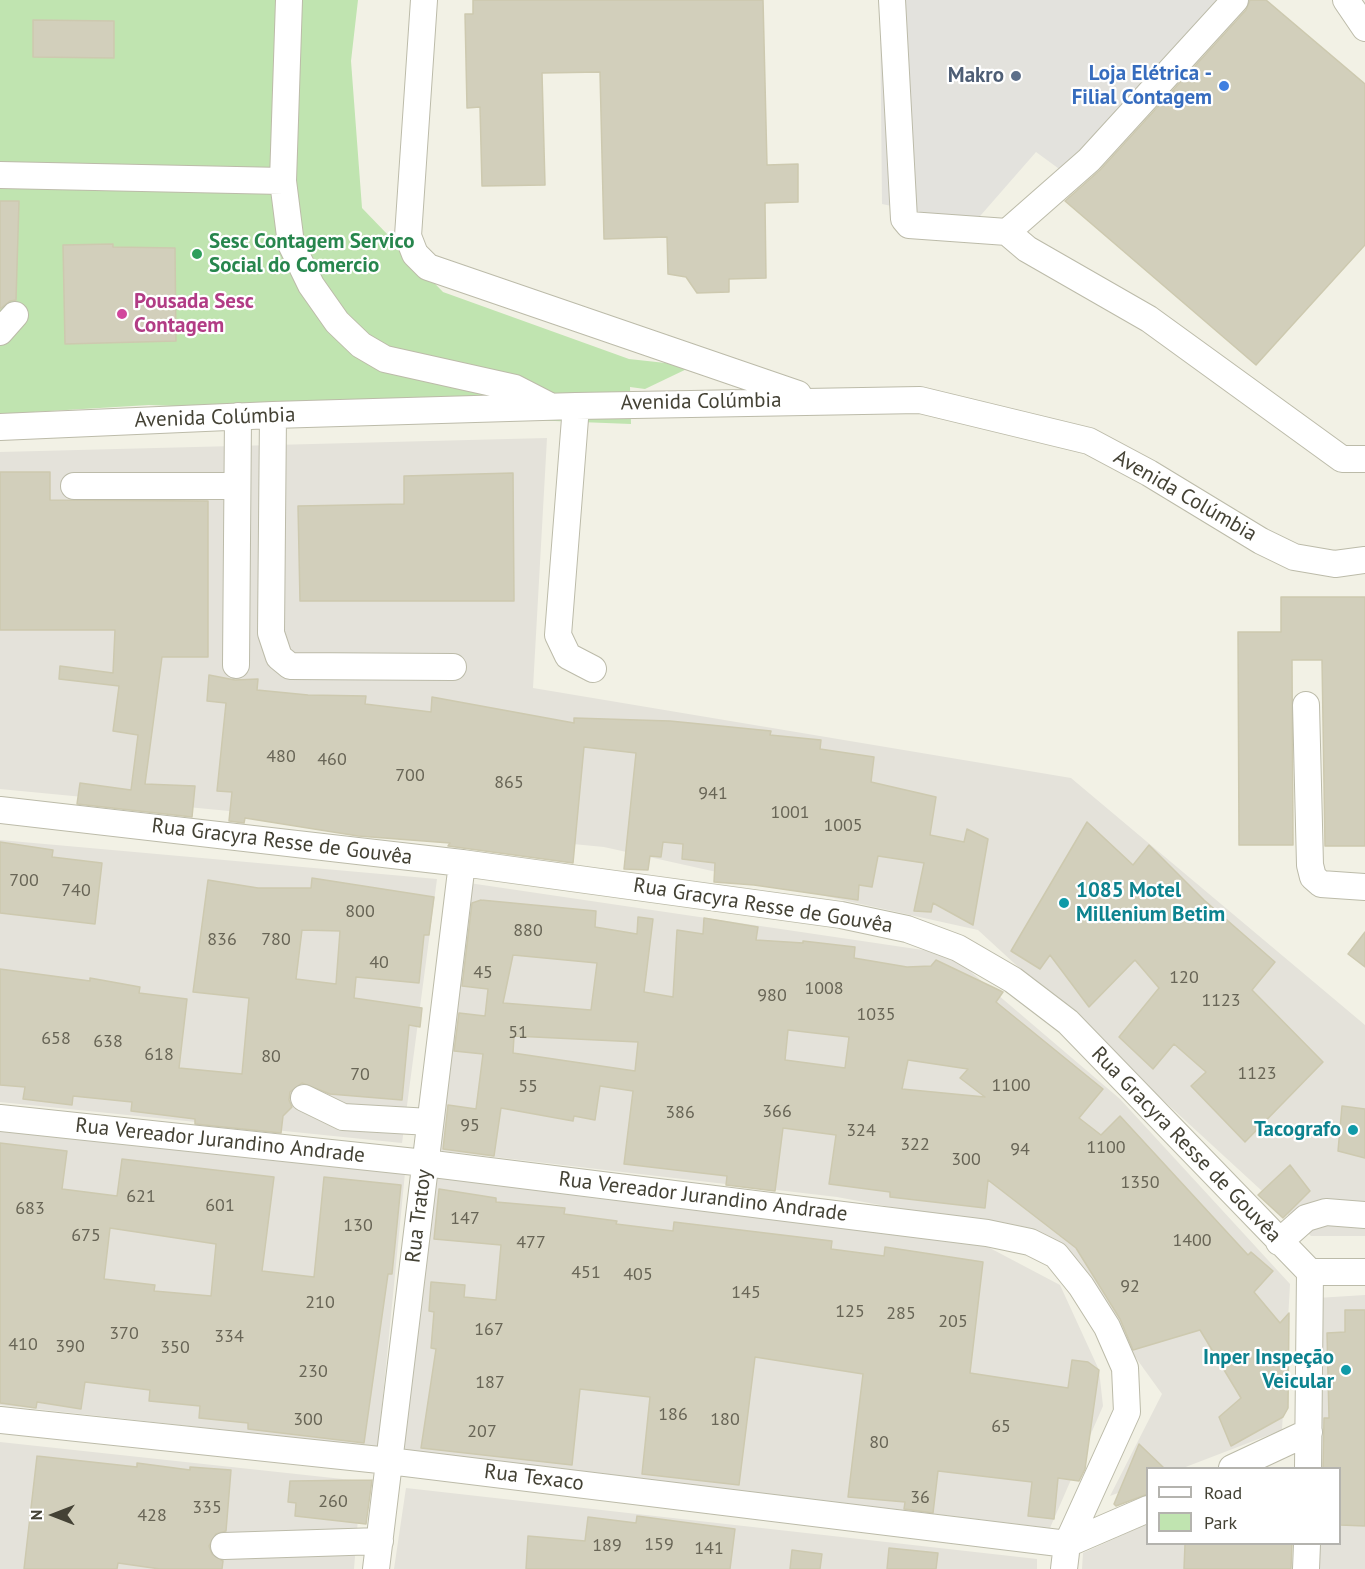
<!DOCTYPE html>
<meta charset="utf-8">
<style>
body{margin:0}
#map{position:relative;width:1365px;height:1569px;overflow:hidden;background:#f2f1e5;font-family:"PT Sans",sans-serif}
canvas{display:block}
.legend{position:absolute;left:1146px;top:1467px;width:195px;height:78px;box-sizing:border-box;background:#fff;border:2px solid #b4b3ae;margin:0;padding:8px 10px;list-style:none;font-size:18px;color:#444235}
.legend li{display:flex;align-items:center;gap:12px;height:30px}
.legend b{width:30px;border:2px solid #b4b3ae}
.north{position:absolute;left:24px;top:1485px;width:60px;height:60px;-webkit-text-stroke:4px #fff;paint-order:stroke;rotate:270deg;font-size:16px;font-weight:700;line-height:24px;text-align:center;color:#444235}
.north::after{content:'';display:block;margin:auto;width:21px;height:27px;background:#444235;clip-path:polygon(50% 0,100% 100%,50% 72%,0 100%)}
</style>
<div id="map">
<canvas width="1365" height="1569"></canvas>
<ul class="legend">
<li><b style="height:8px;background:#fff"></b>Road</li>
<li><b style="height:16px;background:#c0e4b0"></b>Park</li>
</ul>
<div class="north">N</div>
</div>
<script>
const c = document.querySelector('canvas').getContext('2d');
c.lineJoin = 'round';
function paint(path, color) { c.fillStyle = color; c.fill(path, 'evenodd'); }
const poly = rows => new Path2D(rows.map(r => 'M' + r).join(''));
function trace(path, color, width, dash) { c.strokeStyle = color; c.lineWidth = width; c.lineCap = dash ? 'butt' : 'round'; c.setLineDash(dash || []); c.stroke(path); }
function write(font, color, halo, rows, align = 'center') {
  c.font = font + ' "PT Sans",sans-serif'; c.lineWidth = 4.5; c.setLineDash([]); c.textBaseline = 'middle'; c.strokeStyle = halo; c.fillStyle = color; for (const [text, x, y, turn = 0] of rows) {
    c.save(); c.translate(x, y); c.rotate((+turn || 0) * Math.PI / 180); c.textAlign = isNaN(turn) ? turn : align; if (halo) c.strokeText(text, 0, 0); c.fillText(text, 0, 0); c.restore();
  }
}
paint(poly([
 [547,438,533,688,1071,778,1365,1025,1365,1236,1311,1236,978,930,604,847,0,789,0,452],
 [0,840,437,879,402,1143,0,1102],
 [469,883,950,954,1120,1099,1290,1284,1282,1430,1183,1468,1148,1468,1147,1482,1110,1496,1162,1394,1048,1236,1016,1225,955,1219,837,1197,434,1150],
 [0,1129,405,1173,378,1447,0,1405],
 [430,1177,986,1246,1060,1285,1099,1370,1103,1406,1050,1528,404,1450],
 [1365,1295,1365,1569,1320,1569,1320,1544,1340,1544,1340,1468,1319,1468,1317,1298],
 [0,1442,361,1481,354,1569,0,1569],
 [406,1488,1037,1559,1037,1569,394,1569],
 [1147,1524,1148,1544,1285,1544,1286,1569,1082,1569,1083,1553]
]), '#e4e2da');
paint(poly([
 [0,0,358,0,351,61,362,208,443,292,629,359,693,366,645,389,630,387,631,424,149,405,0,414]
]), '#c0e4b0');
paint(poly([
 [880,0,1221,0,1062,171,1036,152,974,223,882,204]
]), '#e3e2dd');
const building = poly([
 [473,0,763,0,767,165,798,164,798,202,765,203,766,278,729,279,729,292,697,293,686,277,668,274,667,237,604,239,600,72,542,73,545,185,482,186,480,107,467,108,465,14,473,14,473,0],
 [1250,0,1266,0,1365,84,1365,245,1256,365,1065,201,1100,170,1246,10,1250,0],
 [33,20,114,21,114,58,33,57,33,20],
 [0,201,19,201,16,300,10,301,0,309,0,201],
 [113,244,113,247,175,248,176,341,65,344,63,245,113,244],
 [0,472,50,472,50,500,208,501,208,657,162,657,145,784,195,786,192,817,77,804,80,783,131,790,138,735,113,731,119,686,59,679,60,666,113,673,115,630,0,630,0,472],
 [513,473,514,601,300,601,298,506,404,504,404,476,513,473],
 [1281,597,1365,597,1365,846,1325,846,1322,660,1292,660,1293,845,1239,845,1238,632,1281,632,1281,597],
 [209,675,235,680,258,679,257,690,308,695,366,696,365,704,431,712,432,697,574,723,574,718,670,721,771,731,770,735,821,740,820,749,874,757,871,782,936,797,930,835,964,842,967,829,988,839,973,925,933,903,931,912,914,911,924,863,878,856,872,887,859,885,858,900,754,885,714,882,715,863,682,859,683,844,663,842,661,857,650,856,648,870,624,869,636,753,584,747,573,863,448,846,450,843,358,836,245,818,244,823,229,821,232,792,217,791,226,703,207,701,209,675],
 [1087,822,1133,865,1149,845,1204,900,1275,962,1252,990,1323,1062,1245,1142,1191,1086,1206,1072,1174,1044,1153,1069,1119,1037,1159,988,1135,960,1089,1007,1050,955,1040,969,1011,951,1087,822],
 [0,842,53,850,52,857,102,863,95,924,0,913,0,842],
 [312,878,434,897,429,935,424,935,419,983,356,977,354,998,422,1008,420,1027,409,1025,402,1100,330,1094,302,1083,290,1092,289,1100,292,1107,283,1116,281,1133,195,1124,195,1119,131,1111,132,1102,73,1096,72,1105,23,1099,25,1087,0,1085,0,969,90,981,90,978,140,987,139,993,187,999,179,1068,242,1074,249,998,193,992,208,880,258,888,311,888,312,878],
 [302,930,340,931,336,984,296,979,302,930],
 [481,900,596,911,595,927,637,934,638,917,653,919,644,992,673,997,677,930,703,934,704,918,758,927,756,940,803,943,803,941,855,947,854,958,907,967,931,966,936,960,1003,992,996,1002,1103,1089,1079,1118,1101,1135,1120,1116,1248,1255,1251,1252,1273,1271,1254,1292,1280,1323,1289,1313,1288,1408,1283,1417,1231,1446,1219,1417,1241,1398,1200,1330,1133,1350,1120,1319,1076,1248,988,1180,985,1208,890,1197,890,1192,829,1184,836,1135,783,1128,775,1191,726,1185,727,1176,624,1164,633,1091,600,1086,595,1120,574,1116,573,1121,501,1108,494,1156,443,1149,448,1105,476,1109,483,1054,454,1051,459,1013,485,1016,488,989,462,986,472,903,481,900],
 [513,955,597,963,591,1010,503,1003,513,955],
 [788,1030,849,1037,845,1068,785,1060,788,1030],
 [514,1036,638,1042,635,1071,513,1053,514,1036],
 [908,1060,968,1069,960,1078,985,1097,902,1089,908,1060],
 [1365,932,1365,967,1348,954,1365,932],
 [1342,1106,1365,1109,1365,1158,1338,1151,1342,1106],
 [0,1143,67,1151,62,1189,117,1196,122,1159,274,1177,262,1271,314,1277,324,1177,401,1185,392,1274,388,1274,364,1443,248,1429,248,1423,199,1418,200,1406,149,1401,150,1390,85,1382,81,1409,37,1402,36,1408,0,1403,0,1143],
 [110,1228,216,1244,211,1296,154,1291,155,1285,104,1279,110,1228],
 [1290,1165,1310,1191,1283,1218,1258,1195,1290,1165],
 [439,1189,496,1198,496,1202,565,1208,564,1214,617,1221,616,1224,673,1231,674,1222,832,1241,831,1249,884,1256,885,1247,983,1262,970,1373,1068,1388,1072,1360,1088,1362,1099,1370,1085,1469,1079,1481,1058,1478,1054,1519,1028,1516,1032,1482,938,1471,933,1513,904,1509,905,1502,848,1497,863,1374,755,1357,739,1485,642,1474,650,1397,580,1389,572,1465,421,1448,436,1349,431,1348,434,1312,429,1311,431,1282,465,1285,464,1297,496,1300,501,1245,434,1239,439,1189],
 [1345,1310,1365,1310,1365,1526,1340,1525,1340,1468,1323,1468,1324,1418,1329,1418,1327,1333,1345,1332,1345,1310],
 [1139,1444,1164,1468,1148,1468,1148,1494,1116,1506,1114,1504,1139,1444],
 [37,1456,137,1467,137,1463,190,1470,190,1467,231,1470,226,1531,216,1534,209,1546,212,1554,223,1561,222,1569,160,1569,118,1563,117,1569,24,1569,37,1456],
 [372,1480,366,1524,295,1516,296,1503,288,1502,290,1481,372,1480],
 [637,1516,735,1529,730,1569,526,1569,528,1536,585,1541,588,1517,636,1523,637,1516],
 [1185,1544,1292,1544,1291,1569,1184,1569,1185,1544],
 [889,1548,938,1553,936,1569,887,1569,889,1548],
 [792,1550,822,1554,820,1569,790,1569,792,1550]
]);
paint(building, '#d2cfbb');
trace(building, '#cdc9af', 1.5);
const minor = poly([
 [424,0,408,236,415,254,428,267,798,394],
 [892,0,904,219,909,225,1007,232,1027,249,1149,319,1342,459,1365,459],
 [1346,0,1365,28],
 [0,175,283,181,291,244,311,285,337,322,361,345,385,359,515,388,548,405],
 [283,181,289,0],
 [1007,232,1089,160,1235,0],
 [0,332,15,315],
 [576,406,558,635,568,656,593,669],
 [273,415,271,633,279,657,290,666,453,667],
 [0,427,273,415,576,406,920,400,1089,441,1149,473,1261,541,1294,557,1335,564,1365,560],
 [74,486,237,486],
 [236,665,238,416],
 [1306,705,1310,865,1313,877,1321,884,1365,887],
 [0,810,462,863,841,915,907,929,958,948,1013,980,1068,1022,1310,1272,1308,1468],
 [304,1098,343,1117,430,1122],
 [0,1118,425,1163,987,1233,1030,1242,1056,1255,1081,1286,1107,1327,1125,1368,1127,1412,1067,1544,1064,1569],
 [1279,1242,1306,1218,1326,1212,1365,1215],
 [1310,1272,1365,1272],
 [0,1420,389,1461,1067,1544,1148,1509],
 [1232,1468,1309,1432],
 [224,1546,380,1541],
 [376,1569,462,863],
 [1306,1569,1307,1544]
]);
trace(minor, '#bcbba9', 28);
trace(minor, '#fff', 26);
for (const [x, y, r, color] of [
 [1016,76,6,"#5c6f8a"],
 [1224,86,6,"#3f7fe0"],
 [197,254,6,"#2e9e5b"],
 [122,314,6,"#d1479c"],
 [1064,903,6,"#0f9aa8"],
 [1353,1130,6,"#0f9aa8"],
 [1346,1370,6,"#0f9aa8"]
]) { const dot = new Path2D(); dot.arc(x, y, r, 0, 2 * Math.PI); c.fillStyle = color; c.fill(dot); trace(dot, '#fff', 2); }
write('18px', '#686556', null, [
 ["480",281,757],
 ["460",332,760],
 ["700",410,776],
 ["865",509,783],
 ["941",713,794],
 ["1001",790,813],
 ["1005",843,826],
 ["700",24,881],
 ["740",76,891],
 ["800",360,912],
 ["880",528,931],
 ["836",222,940],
 ["780",276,940],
 ["40",379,963],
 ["45",483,973],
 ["120",1184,978],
 ["1008",824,989],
 ["980",772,996],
 ["1123",1221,1001],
 ["1035",876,1015],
 ["51",518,1033],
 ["658",56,1039],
 ["638",108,1042],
 ["618",159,1055],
 ["80",271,1057],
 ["1123",1257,1074],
 ["70",360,1075],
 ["1100",1011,1086],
 ["55",528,1087],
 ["366",777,1112],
 ["386",680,1113],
 ["95",470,1126],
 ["324",861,1131],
 ["322",915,1145],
 ["1100",1106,1148],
 ["94",1020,1150],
 ["300",966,1160],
 ["1350",1140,1183],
 ["621",141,1197],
 ["601",220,1206],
 ["683",30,1209],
 ["147",465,1219],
 ["130",358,1226],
 ["675",86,1236],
 ["1400",1192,1241],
 ["477",531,1243],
 ["451",586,1273],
 ["405",638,1275],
 ["92",1130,1287],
 ["145",746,1293],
 ["210",320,1303],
 ["125",850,1312],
 ["285",901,1314],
 ["205",953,1322],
 ["167",489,1330],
 ["370",124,1334],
 ["334",229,1337],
 ["410",23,1345],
 ["390",70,1347],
 ["350",175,1348],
 ["230",313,1372],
 ["187",490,1383],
 ["186",673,1415],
 ["300",308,1420],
 ["180",725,1420],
 ["65",1001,1427],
 ["207",482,1432],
 ["80",879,1443],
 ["36",920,1498],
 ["260",333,1502],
 ["335",207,1508],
 ["428",152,1516],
 ["159",659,1545],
 ["189",607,1546],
 ["141",709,1549]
]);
write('bold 21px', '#366cbe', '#fff', [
 ["Loja Elétrica -",1212,74],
 ["Filial Contagem",1212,98]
], 'right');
write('bold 21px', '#4e5e75', '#fff', [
 ["Makro",1004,76]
], 'right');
write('bold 21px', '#27864d', '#fff', [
 ["Sesc Contagem Servico",209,242],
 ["Social do Comercio",209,266]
], 'left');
write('bold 21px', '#b23c85', '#fff', [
 ["Pousada Sesc",134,302],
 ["Contagem",134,326]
], 'left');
write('21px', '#444235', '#fff', [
 ["Avenida Colúmbia",701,402,-1],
 ["Avenida Colúmbia",215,418,-2],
 ["Avenida Colúmbia",1185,496,30],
 ["Rua Gracyra Resse de Gouvêa",282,842,7],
 ["Rua Gracyra Resse de Gouvêa",763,906,9],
 ["Rua Vereador Jurandino Andrade",220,1141,6],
 ["Rua Gracyra Resse de Gouvêa",1186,1145,46],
 ["Rua Vereador Jurandino Andrade",703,1197,7],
 ["Rua Tratoy",419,1216,-83],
 ["Rua Texaco",534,1478,7]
]);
write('bold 21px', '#0d838f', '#fff', [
 ["1085 Motel",1076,891,"left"],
 ["Millenium Betim",1076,915,"left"],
 ["Tacografo",1341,1130],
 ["Inper Inspeção",1334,1358],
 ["Veicular",1334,1382]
], 'right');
</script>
